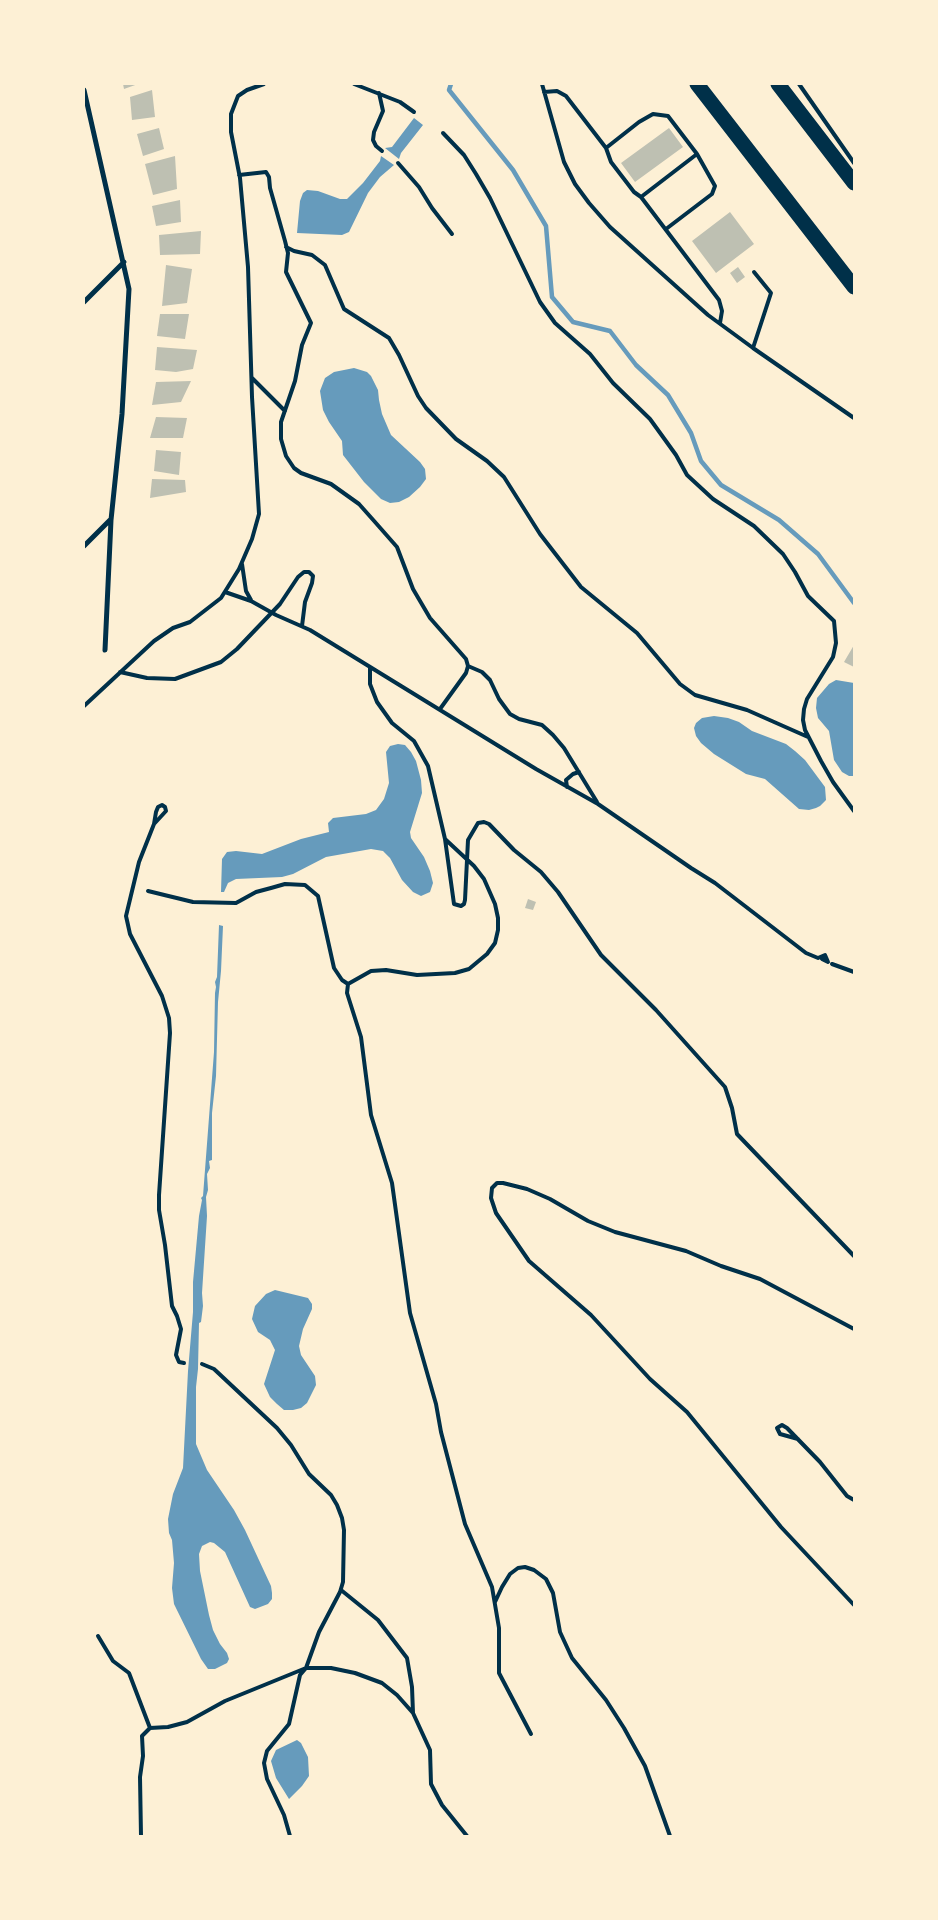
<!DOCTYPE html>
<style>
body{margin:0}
#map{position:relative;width:938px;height:1920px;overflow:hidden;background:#fdf0d5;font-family:Inter,sans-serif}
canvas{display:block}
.frame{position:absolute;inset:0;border:85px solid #fdf0d5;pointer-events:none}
</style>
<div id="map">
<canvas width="938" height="1920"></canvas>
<div class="frame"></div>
</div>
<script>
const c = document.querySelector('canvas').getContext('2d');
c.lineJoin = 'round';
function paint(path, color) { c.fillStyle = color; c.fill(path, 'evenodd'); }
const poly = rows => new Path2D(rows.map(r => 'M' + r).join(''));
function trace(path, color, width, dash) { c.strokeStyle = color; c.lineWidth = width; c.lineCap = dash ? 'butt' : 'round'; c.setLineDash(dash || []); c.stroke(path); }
paint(poly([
 [414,118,423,125,401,153,399,159,385,148,392,147],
 [381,156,394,165,380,177,368,193,349,232,342,235,297,233,300,201,303,193,307,190,318,191,340,199,347,199,363,183,380,161],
 [354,368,367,372,371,376,378,390,379,400,382,414,391,435,420,462,425,469,426,479,420,487,409,497,399,502,390,503,381,499,364,482,343,455,342,441,329,422,323,410,320,391,325,378,334,372],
 [836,680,854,683,854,776,849,776,842,772,834,760,829,731,818,718,816,708,817,698,829,684],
 [714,716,728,718,739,722,752,731,786,744,795,751,805,760,825,787,826,800,820,806,816,808,809,810,799,809,765,779,746,774,714,754,701,743,696,736,694,728,696,723,702,718],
 [398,744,405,745,411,752,416,761,421,780,422,793,410,832,411,838,424,857,430,871,433,883,430,892,421,896,413,892,402,880,390,858,383,851,371,849,326,857,293,874,282,877,236,879,228,883,224,892,221,892,222,859,227,852,236,851,262,854,301,839,329,832,328,823,333,818,366,814,376,810,384,799,389,783,386,752,390,746],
 [219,925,223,926,221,971,218,1002,216,1076,212,1113,212,1160,209,1161,210,1168,207,1174,208,1190,206,1197,207,1216,202,1293,203,1306,201,1322,199,1323,198,1369,196,1387,196,1444,207,1470,234,1510,245,1530,271,1586,272,1593,272,1599,268,1604,255,1609,250,1607,225,1552,214,1543,210,1542,202,1546,199,1554,200,1571,209,1615,213,1630,220,1644,227,1653,229,1659,227,1663,215,1669,208,1669,201,1659,174,1604,172,1588,174,1563,172,1540,169,1533,168,1519,173,1494,183,1468,188,1371,193,1312,193,1282,199,1216,202,1200,201,1198,203,1196,214,1052,215,993,216,987,215,982,217,977],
 [275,1290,308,1298,312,1304,312,1309,303,1329,299,1346,301,1355,315,1376,316,1385,307,1403,301,1408,293,1410,284,1410,277,1404,270,1397,264,1384,275,1350,270,1340,258,1332,252,1319,255,1306,266,1294],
 [297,1740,301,1743,308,1757,309,1776,302,1786,289,1799,276,1778,271,1761,276,1750]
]), '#669bbc');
trace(poly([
 [451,84,449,90,513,170,546,226,552,297,573,322,610,331,636,365,668,395,691,433,701,461,721,485,779,520,818,554,854,603]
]), '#669bbc', 4.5);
paint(poly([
 [123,84,138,84,124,89],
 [152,90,155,117,132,120,130,97],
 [159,128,164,149,143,156,137,134],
 [669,128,683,147,635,182,621,163],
 [175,156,177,189,153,195,145,164],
 [180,200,181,222,156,226,152,206],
 [730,212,754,244,716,273,692,241],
 [201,231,200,254,160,255,159,235],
 [166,265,192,269,187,303,162,306],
 [738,267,745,277,737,283,730,273],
 [160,314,189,314,185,339,157,336],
 [157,347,197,350,193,369,176,372,155,370],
 [191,381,181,402,152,405,156,382],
 [156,417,187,418,183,438,150,438],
 [156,450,181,452,179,475,154,471],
 [152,479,185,480,186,492,150,498],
 [854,645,854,667,844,662],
 [528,899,536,902,533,910,525,908]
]), '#bec0b2');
trace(poly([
 [354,84,400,102,414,112],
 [542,84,564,162,575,184,589,203,610,227,708,315,753,348,854,418],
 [799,84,854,163],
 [544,92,557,91,566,96,606,148,639,122,653,114,668,116,697,154,715,186,712,194,666,229],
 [379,93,383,111,374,132,373,140,376,146,382,151],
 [443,133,464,155,476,174,490,198,540,302,555,323,590,354,613,383,650,419,676,455,687,475,713,499,754,526,783,554,795,572,808,596,834,621,836,643,833,657,807,699,804,709,803,720,805,730,821,761,833,782,854,811],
 [606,148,611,162,634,192,641,197],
 [697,154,641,197,719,300,722,311,720,323],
 [398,163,419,187,432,208,452,234],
 [239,175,266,172,269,177,270,188,285,241,288,253,286,272,311,323,302,345,295,381,281,422,281,439,286,456,294,468,301,473,331,484,359,504,375,522,397,547,413,589,430,618,466,659,468,666,466,673,440,709],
 [286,247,294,251,312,255,325,265,344,309,389,338,399,355,418,396,426,408,456,439,487,461,504,477,540,534,581,587,637,633,680,684,695,695,747,710,808,737],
 [753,348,771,293,754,272],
 [252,378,285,411],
 [242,564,246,591,251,600],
 [225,592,251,601,276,615,310,630,536,769,598,804,691,868,715,883,806,953,818,958,825,955,828,962,822,959],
 [468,666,482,672,490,680,499,699,510,714,519,719,542,725,553,735,564,748,597,802],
 [370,667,370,684,377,702,392,723,414,741,428,766,445,839,454,904,461,906,464,904,465,900,468,840,478,823,484,822,489,824,514,850,541,872,558,892,601,955,656,1010,725,1087,732,1108,737,1134,854,1256],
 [120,672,147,678,175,679,221,662,237,649,280,604,298,577,304,572,309,572,313,576,312,583,305,602,302,626],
 [84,706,154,641,173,628,190,622,221,598,239,569,252,539,259,514,252,397,248,267,240,178,231,132,231,114,238,96,247,90,264,84],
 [567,787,566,780,573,774,579,772],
 [154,824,166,811,165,807,162,805,158,807,156,812,154,824,139,862,126,916,130,934,162,996,169,1018,170,1033,159,1195,159,1210,165,1245,172,1306,177,1316,181,1329,176,1355,179,1362,184,1363],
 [148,891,193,902,236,903,256,892,271,888,285,884,305,885,318,896,334,968,342,980,348,984],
 [832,964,854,972],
 [348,984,347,993,361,1037,371,1115,392,1183,410,1313,436,1404,441,1432,465,1524,492,1587,499,1628,499,1673,531,1734],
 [348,984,371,971,386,970,417,975,455,973,469,969,487,954,495,943,498,930,498,918,495,904,484,879,474,866,445,839],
 [854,1329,760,1279,721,1266,686,1251,615,1232,588,1221,550,1199,527,1189,503,1183,497,1183,492,1188,491,1198,496,1213,529,1261,591,1315,650,1379,687,1412,781,1527,854,1605],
 [202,1364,214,1369,277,1428,291,1445,309,1474,331,1495,337,1505,342,1518,344,1530,343,1582,340,1592,319,1632,306,1668,300,1675,289,1724,267,1751,264,1763,267,1779,284,1815,290,1836],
 [798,1439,780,1434,777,1428,782,1425,787,1428,820,1462,847,1496,854,1500],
 [341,1590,378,1620,407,1658,412,1687,413,1713,430,1750,431,1784,442,1805,467,1836],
 [495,1602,502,1587,510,1574,518,1568,525,1567,534,1570,546,1579,553,1593,560,1632,572,1658,606,1700,624,1728,645,1766,670,1836],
 [98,1636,113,1661,129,1673,150,1728],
 [141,1836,140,1777,143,1756,142,1736,150,1728,168,1727,187,1722,225,1701,306,1668,331,1668,355,1673,382,1683,397,1695,413,1713]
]), '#003049', 4);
trace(poly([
 [84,90,129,289,122,414,111,520,105,650],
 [84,302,124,262],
 [84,546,110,520]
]), '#003049', 5);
trace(poly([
 [697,84,854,287],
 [778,84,854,183]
]), '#003049', 15);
</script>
